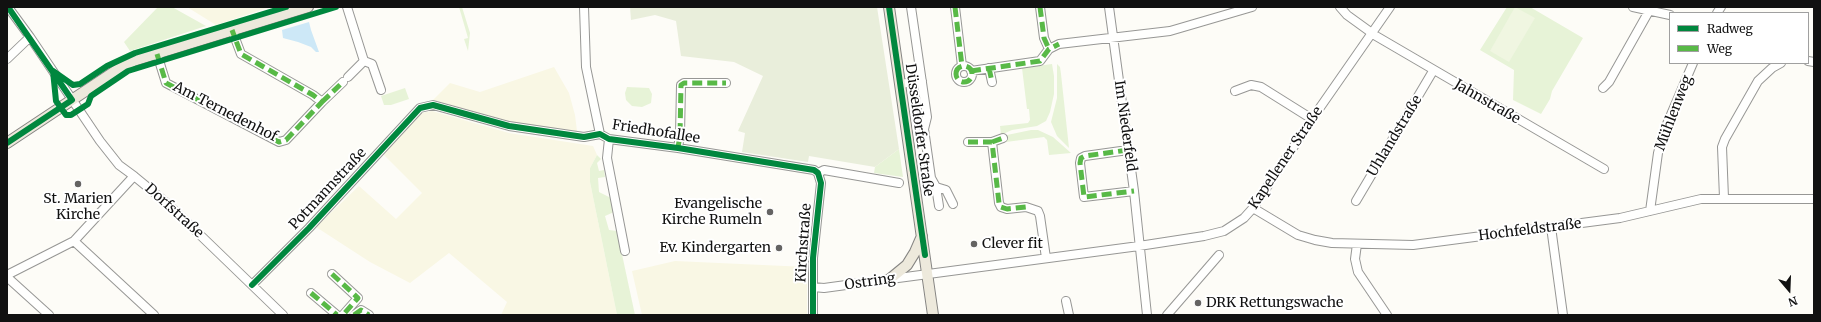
<!DOCTYPE html>
<meta charset="utf-8">
<style>
body{margin:0}
#map{position:relative;width:1821px;height:322px;overflow:hidden;background:#fdfcf7;font-family:Merriweather,serif}
canvas{display:block}
.frame{position:absolute;inset:0;border:8px solid #111;pointer-events:none}
.legend{position:absolute;left:1669px;top:12px;width:140px;height:52px;box-sizing:border-box;background:#fff;border:1px solid #a0a0a0;margin:0;padding:5px 7px;list-style:none;font-size:12px;color:#111}
.legend li{display:flex;align-items:center;gap:8px;height:20px}
.legend b{width:20px;border:1px solid #a0a0a0}
.north{position:absolute;left:1769px;top:270px;width:40px;height:40px;-webkit-text-stroke:3px #fff;paint-order:stroke;rotate:161deg;font-size:11px;font-weight:700;line-height:16px;text-align:center;color:#111}
.north::after{content:'';display:block;margin:auto;width:14px;height:18px;background:#111;clip-path:polygon(50% 0,100% 100%,50% 72%,0 100%)}
</style>
<div id="map">
<canvas width="1821" height="322"></canvas>
<div class="frame"></div>
<ul class="legend">
<li><b style="height:5px;background:#00873e"></b>Radweg</li>
<li><b style="height:5px;background:#58b947"></b>Weg</li>
</ul>
<div class="north">N</div>
</div>
<script>
const c = document.querySelector('canvas').getContext('2d');
c.lineJoin = 'round';
function paint(path, color) { c.fillStyle = color; c.fill(path, 'evenodd'); }
const poly = rows => new Path2D(rows.map(r => 'M' + r).join(''));
function trace(path, color, width, dash) { c.strokeStyle = color; c.lineWidth = width; c.lineCap = dash ? 'butt' : 'round'; c.setLineDash(dash || []); c.stroke(path); }
function write(font, color, halo, rows, align = 'center') {
  c.font = font + ' Merriweather,serif'; c.lineWidth = 4; c.setLineDash([]); c.textBaseline = 'middle'; c.strokeStyle = halo; c.fillStyle = color; for (const [text, x, y, turn = 0] of rows) {
    c.save(); c.translate(x, y); c.rotate((+turn || 0) * Math.PI / 180); c.textAlign = isNaN(turn) ? turn : align; if (halo) c.strokeText(text, 0, 0); c.fillText(text, 0, 0); c.restore();
  }
}
paint(poly([
 [187,7,270,7,216,25],
 [554,67,569,93,575,115,577,131,512,123,433,100,450,83,480,92],
 [432,111,509,133,593,146,597,155,590,168,590,182,617,315,501,315,507,302,449,253,410,283,370,262,316,227,359,186,396,219,422,193,383,154,421,113],
 [675,261,807,267,807,315,642,315,632,271]
]), '#f9f7e4');
paint(poly([
 [158,7,172,7,206,26,130,51,124,42],
 [459,7,462,7,470,33,468,51,464,39,468,38],
 [1507,7,1530,7,1583,38,1552,91,1550,99,1541,114,1513,100,1514,70,1480,50],
 [1052,64,1054,76,1054,94,1050,112,1046,121,1037,126,1012,130,1001,135,1000,126,1028,123,1030,120,1029,109,1027,109,1022,68],
 [1057,64,1060,67,1061,74,1069,148,1057,136,1051,122,1057,98],
 [627,87,649,88,652,94,651,103,642,107,632,106,626,100,625,93],
 [405,88,409,99,391,105,384,105,381,96],
 [1031,130,1038,130,1053,137,1071,153,1049,155,1047,140,1044,137,1006,142,1005,137,1007,135],
 [899,149,903,177,874,173,875,167],
 [597,155,601,159,597,163,599,171,604,170,605,177,598,178,599,192,611,198,614,212,605,216,609,230,617,231,635,315,617,315,590,182,590,168]
]), '#e7f3d7');
paint(poly([
 [630,7,877,7,899,149,875,167,809,156,808,162,742,152,745,133,738,131,763,76,734,62,681,56,676,21,655,15,631,20]
]), '#e9eedb');
paint(poly([
 [1515,7,1535,18,1509,62,1490,51]
]), '#f0f6e1');
paint(poly([
 [309,22,311,30,319,52,316,52,311,47,298,42,283,38,282,30]
]), '#cde8f7');
const minor = poly([
 [8,7,30,37,100,141,119,165,134,176,168,204,283,315],
 [347,7,364,61,348,77],
 [584,7,586,67,600,134],
 [911,7,927,117,924,129,931,178,936,187,939,206],
 [955,7,962,66],
 [1040,7,1044,38,1049,49],
 [1109,7,1134,191,1147,315],
 [1340,7,1347,15,1376,36,1604,169],
 [1633,7,1670,15],
 [1717,13,1721,7],
 [157,54,166,83,279,142,286,140,322,102,313,95,241,54,232,30],
 [7,59,30,37],
 [364,61,372,64,381,90],
 [1808,61,1814,62],
 '956 74a8 8 0 1 1 16 0a8 8 0 1 1-16 0Z',
 [989,68,992,82],
 [971,71,1040,61,1049,49,1059,44,1170,31,1252,7],
 [900,84,922,81],
 [1603,88,1609,82,1649,11],
 [1235,91,1251,85,1261,87,1312,119],
 [322,102,343,82],
 [609,139,607,158,625,251],
 [968,142,992,142,999,203,1001,207,1007,209,1026,207,1038,211,1040,216,1046,258],
 [992,142,1003,138],
 [678,148,680,135,681,85,684,83,726,83],
 [1128,150,1085,156,1081,158,1080,163,1084,197,1134,191],
 [818,173,824,170,899,183],
 [936,187,946,190,953,204],
 [1724,198,1722,147,1725,139,1758,81,1772,68,1781,63],
 [1356,201,1433,71],
 [1253,208,1298,235,1315,240,1332,243,1413,245,1620,218,1701,199,1814,199],
 [1650,211,1658,153,1664,131,1693,63],
 [1551,227,1563,315],
 [74,241,154,315],
 [1357,244,1355,259,1358,272,1387,315],
 [332,274,358,298,343,315],
 [7,275,74,241,134,176],
 [7,277,49,315],
 [252,285,309,228,420,108,433,105,509,126,584,137,600,134,609,139,678,148,814,170,818,173,821,183,813,258,813,315],
 [813,287,824,288,868,282,1139,246,1204,236,1224,231,1244,218,1253,208,1312,119,1390,7],
 [311,293,337,315],
 [1066,301,1069,315],
 [354,315,361,310,369,315],
 [1167,315,1219,255]
]);
const major = poly([
 [889,7,933,315],
 [7,143,120,68,133,61,308,7],
 [890,279,907,265,915,252,922,236]
]);
trace(minor, '#979795', 10);
trace(major, '#858482', 12);
trace(minor, '#fffffe', 8);
trace(major, '#ede9dc', 10);
trace(poly([
 [955,7,962,66],
 [1040,7,1044,38,1049,49],
 [157,54,166,83,279,142,286,140,322,102,313,95,241,54,232,30],
 '956 74a8 8 0 1 1 16 0a8 8 0 1 1-16 0Z',
 [989,68,992,82],
 [971,71,1040,61,1049,49,1059,44],
 [322,102,343,82],
 [968,142,992,142,999,203,1001,207,1007,209,1026,207],
 [992,142,1003,138],
 [678,148,680,135,681,85,684,83,726,83],
 [1128,150,1085,156,1081,158,1080,163,1084,197,1134,191],
 [332,274,358,298,343,315],
 [311,293,337,315],
 [354,315,361,310,369,315]
]), '#58b947', 5, [10, 5]);
trace(poly([
 [889,7,925,255],
 [53,71,56,101,66,115,71,115,88,104,91,96,128,71,336,7],
 [53,71,73,85,80,84,107,66,135,53,286,7],
 [7,143,72,100,8,7],
 [252,285,309,228,420,108,433,105,509,126,584,137,600,134,609,139,678,148,814,170,818,173,821,183,813,258,813,315]
]), '#00873e', 6);
for (const [x, y, r, color] of [
 [78,184,4,"#646362"],
 [770,212,4,"#646362"],
 [974,244,4,"#646362"],
 [779,248,4,"#646362"],
 [1198,303,4,"#646362"]
]) { const dot = new Path2D(); dot.arc(x, y, r, 0, 2 * Math.PI); c.fillStyle = color; c.fill(dot); trace(dot, '#fff', 1.5); }
write('14px', '#111', '#fff', [
 ["Jahnstraße",1487,102,30],
 ["Am Ternedenhof",225,112,27],
 ["Mühlenweg",1674,113,-69],
 ["Im Niederfeld",1125,126,82],
 ["Düsseldorfer Straße",919,130,82],
 ["Friedhofallee",656,132,9],
 ["Uhlandstraße",1395,136,-59],
 ["Kapellener Straße",1286,158,-56],
 ["Potmannstraße",328,189,-47],
 ["Dorfstraße",174,211,42],
 ["Hochfeldstraße",1530,230,-7],
 ["Kirchstraße",804,243,-86],
 ["Ostring",870,282,-8]
]);
write('14px', '#111', '#fff', [
 ["St. Marien",78,199,"center"],
 ["Kirche",78,215,"center"],
 ["Evangelische",762,204],
 ["Kirche Rumeln",762,220],
 ["Clever fit",982,244,"left"],
 ["Ev. Kindergarten",771,248],
 ["DRK Rettungswache",1206,303,"left"]
], 'right');
</script>
